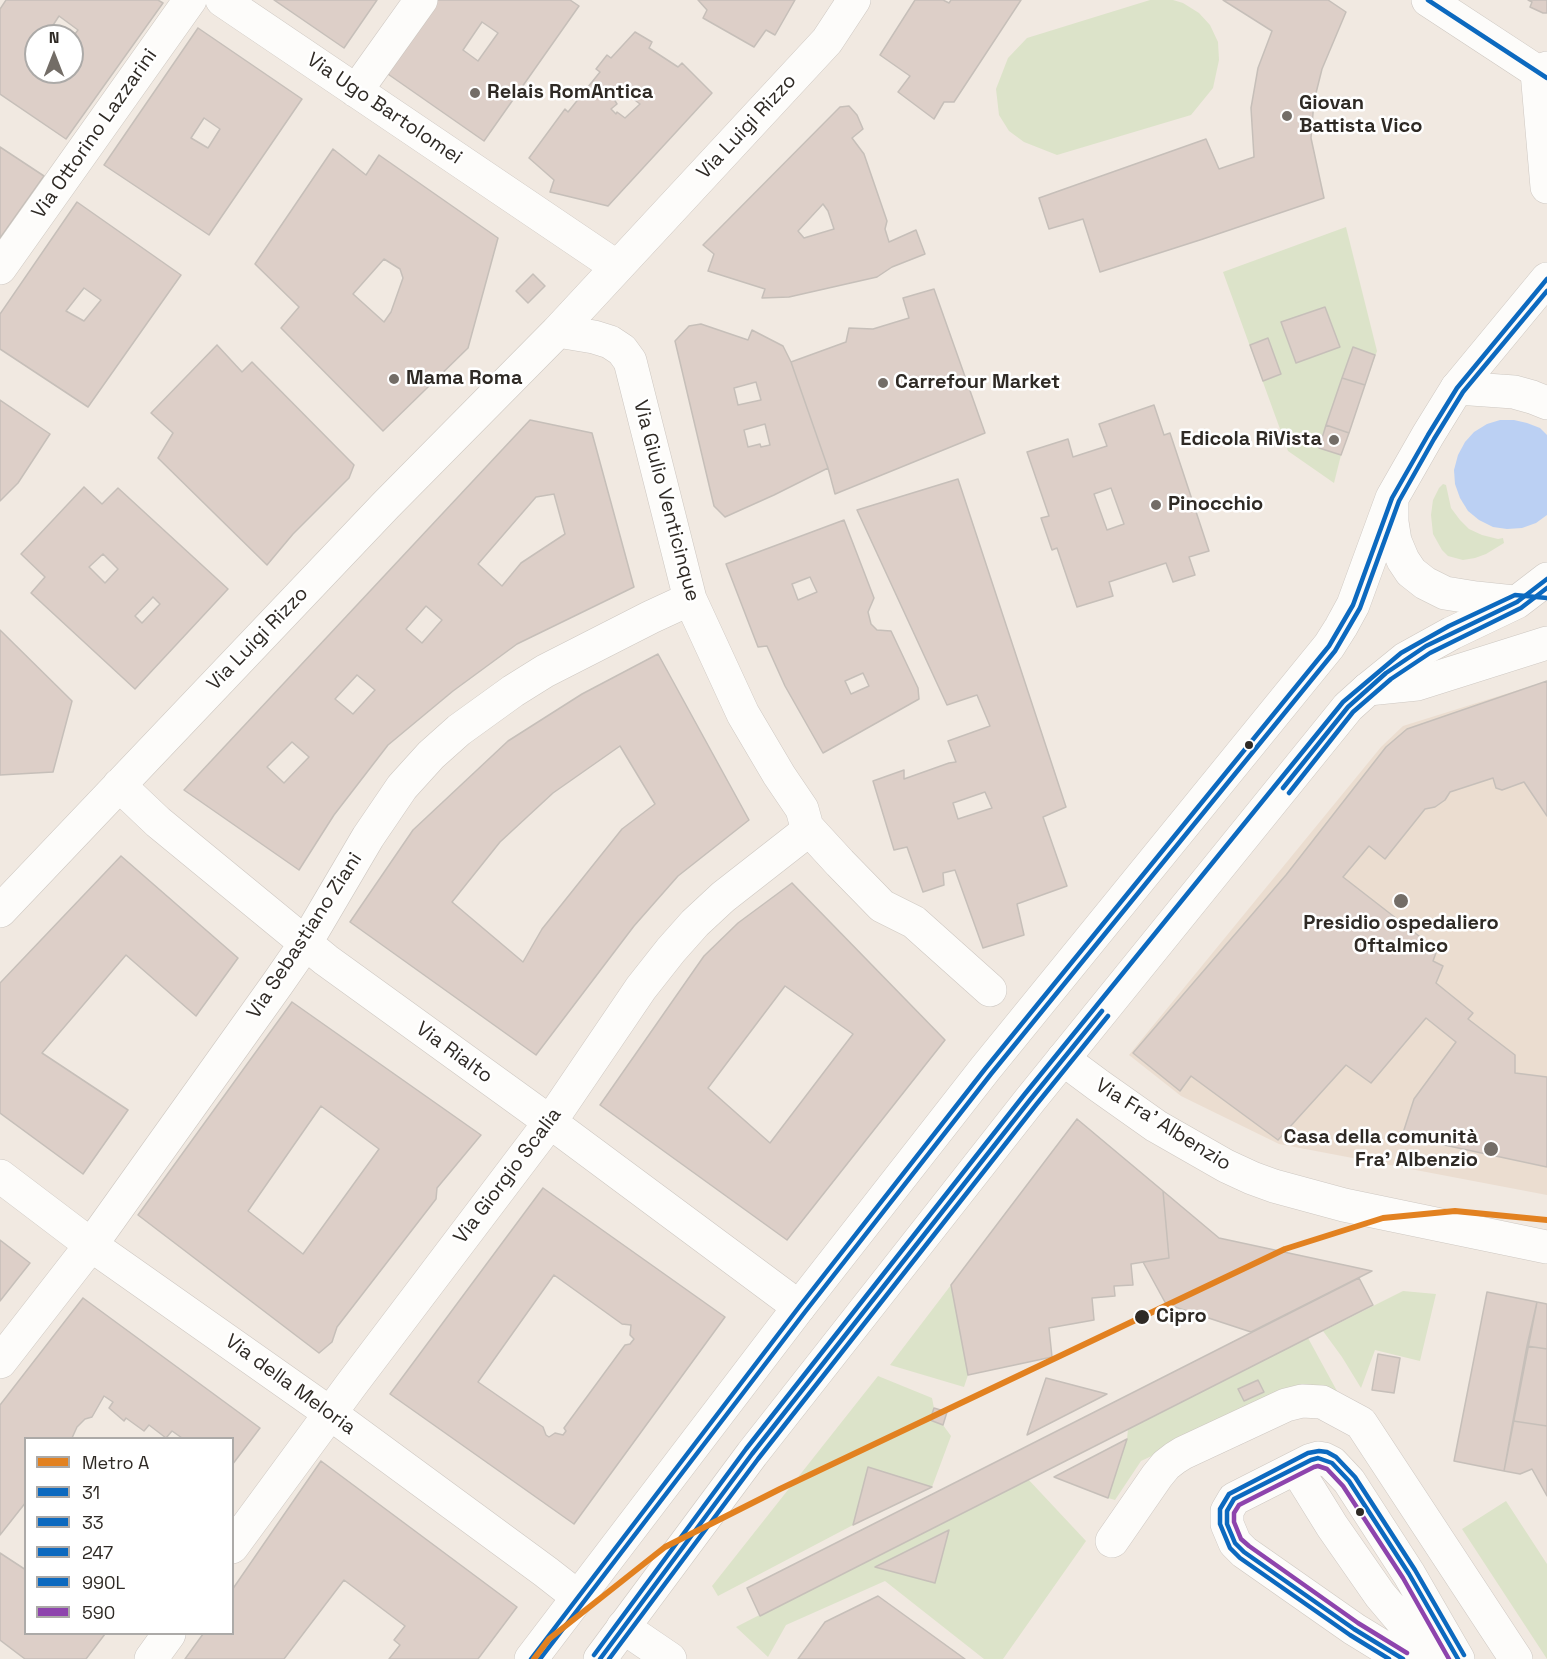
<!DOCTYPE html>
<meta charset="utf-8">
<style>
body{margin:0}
#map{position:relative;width:1547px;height:1659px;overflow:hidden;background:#f1e9e1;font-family:"Space Grotesk",sans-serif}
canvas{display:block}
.legend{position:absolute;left:24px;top:1437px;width:210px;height:198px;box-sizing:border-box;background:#fff;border:2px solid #acaaa8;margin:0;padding:8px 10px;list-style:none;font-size:18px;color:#2f2a25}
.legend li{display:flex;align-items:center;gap:12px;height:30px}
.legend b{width:30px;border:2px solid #acaaa8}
.north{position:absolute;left:24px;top:24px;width:60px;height:60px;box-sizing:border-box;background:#fff;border:2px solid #acaaa8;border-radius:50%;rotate:0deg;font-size:16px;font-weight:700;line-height:24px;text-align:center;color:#2f2a25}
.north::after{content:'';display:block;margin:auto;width:21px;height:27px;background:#736d67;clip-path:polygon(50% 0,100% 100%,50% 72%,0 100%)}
</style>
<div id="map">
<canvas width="1547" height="1659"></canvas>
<ul class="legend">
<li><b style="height:8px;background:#e28120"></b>Metro A</li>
<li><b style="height:8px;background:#0c69bf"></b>31</li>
<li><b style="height:8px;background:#0c69bf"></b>33</li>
<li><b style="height:8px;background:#0c69bf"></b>247</li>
<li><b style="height:8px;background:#0c69bf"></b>990L</li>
<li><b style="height:8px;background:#8e44ad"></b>590</li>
</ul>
<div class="north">N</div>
</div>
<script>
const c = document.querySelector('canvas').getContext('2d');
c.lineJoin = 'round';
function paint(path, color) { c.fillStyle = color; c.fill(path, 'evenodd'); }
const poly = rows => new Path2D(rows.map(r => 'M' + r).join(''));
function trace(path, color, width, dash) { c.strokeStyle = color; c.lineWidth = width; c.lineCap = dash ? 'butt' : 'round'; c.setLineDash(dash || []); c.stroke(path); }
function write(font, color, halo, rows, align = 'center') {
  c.font = font + ' "Space Grotesk",sans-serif'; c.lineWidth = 5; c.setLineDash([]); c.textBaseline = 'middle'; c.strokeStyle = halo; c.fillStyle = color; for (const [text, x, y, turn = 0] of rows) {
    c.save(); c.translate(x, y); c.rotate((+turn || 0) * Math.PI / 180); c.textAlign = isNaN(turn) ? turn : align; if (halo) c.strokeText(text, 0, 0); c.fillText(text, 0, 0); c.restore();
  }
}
paint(poly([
 [1547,681,1547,1195,1279,1144,1181,1096,1129,1055,1381,747,1403,726]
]), '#ebddd0');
paint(poly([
 [1150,0,1173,0,1183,3,1199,13,1210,25,1218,42,1219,60,1213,88,1191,115,1057,155,1024,142,1009,131,999,115,996,89,1008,58,1027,38],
 [1346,227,1377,351,1341,455,1334,483,1288,451,1223,272],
 [1443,484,1446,485,1451,508,1460,520,1469,529,1482,535,1498,539,1503,538,1504,543,1486,554,1475,558,1463,560,1448,556,1442,550,1433,534,1431,515,1433,500,1439,488],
 [951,1285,968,1375,964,1387,890,1365],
 [1403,1291,1436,1294,1420,1361,1375,1350,1361,1388,1342,1357,1323,1331],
 [1308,1338,1337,1391,1302,1385,1141,1461,1115,1500,1108,1498,1127,1439,1128,1429],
 [878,1376,932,1398,934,1408,930,1420,943,1425,951,1436,932,1487,868,1467,853,1525,718,1596,712,1586],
 [1027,1478,1086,1541,1003,1659,984,1659,885,1581,786,1625,768,1657,736,1627],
 [1506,1501,1547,1564,1547,1659,1462,1529]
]), '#dce3c9');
paint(poly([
 [1500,420,1514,420,1527,423,1540,428,1547,435,1547,515,1536,523,1522,528,1507,529,1493,527,1479,520,1468,511,1460,498,1455,484,1454,470,1458,455,1465,442,1474,432,1487,424]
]), '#bbd0f3');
const building = poly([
 [6,0,158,0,163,3,66,139,0,94,0,9,6,0],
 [59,16,78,30,72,38,72,72,36,72,36,36,46,36,59,16],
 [274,0,377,0,344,48,274,0],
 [436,0,570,0,579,6,484,141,385,72,436,0],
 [482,22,498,33,478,61,463,50,482,22],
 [698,0,795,0,775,35,766,30,754,47,703,18,707,10,698,0],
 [915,0,943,0,949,3,951,0,1021,0,954,102,944,102,934,119,898,92,910,76,880,55,915,0],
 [1223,0,1328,0,1346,12,1322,69,1314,101,1311,138,1324,198,1203,239,1100,272,1083,219,1049,229,1039,198,1206,139,1219,169,1254,157,1251,108,1258,68,1272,31,1223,0],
 [1528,0,1547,0,1547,13,1543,13,1530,7,1532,2,1528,0],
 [198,28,302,99,209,235,104,165,198,28],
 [204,118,220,129,208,148,191,138,204,118],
 [635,32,652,42,649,48,678,67,682,63,712,93,608,206,550,192,554,180,529,158,565,109,568,112,600,72,596,69,607,55,611,58,635,32],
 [623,91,640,104,625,118,617,112,616,114,611,109,617,104,614,99,623,91],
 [849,106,857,115,863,129,852,138,864,154,887,221,885,229,889,242,916,230,925,254,892,267,877,277,789,297,762,298,765,289,708,271,714,254,703,245,840,107,849,106],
 [823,204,828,211,834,229,804,238,798,231,823,204],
 [0,147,44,176,0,238,0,147],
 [333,149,366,175,379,155,498,238,468,348,383,431,281,328,299,307,255,264,333,149],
 [384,259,400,269,403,278,391,312,384,322,353,294,384,259],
 [77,202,181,275,88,407,0,349,0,314,77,202],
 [84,288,101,300,84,321,66,311,84,288],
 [533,274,545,286,528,303,516,291,533,274],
 [934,289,985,433,835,494,828,468,791,362,846,342,849,328,873,329,909,318,903,298,934,289],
 [1325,307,1340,347,1296,363,1281,322,1325,307],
 [701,324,748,340,752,330,783,346,791,362,828,468,774,495,725,517,714,506,675,341,689,326,701,324],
 [756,382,761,400,738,405,734,388,756,382],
 [765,424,770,445,761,447,760,444,748,447,744,430,765,424],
 [1268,338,1281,374,1263,381,1250,345,1268,338],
 [217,345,242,372,252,362,354,465,349,478,293,534,267,565,158,458,173,433,151,413,217,345],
 [1353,347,1375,355,1365,385,1342,378,1353,347],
 [1342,378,1365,385,1349,433,1326,425,1342,378],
 [0,400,50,434,18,483,0,501,0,400],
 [1154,405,1164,435,1170,433,1209,551,1189,557,1195,575,1173,582,1166,563,1109,582,1113,596,1077,607,1057,548,1052,550,1041,518,1049,516,1027,452,1068,439,1073,457,1107,446,1099,424,1154,405],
 [1111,488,1124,524,1107,530,1094,494,1111,488],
 [530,420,592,433,634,587,517,644,453,691,388,745,334,815,299,870,184,790,530,420],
 [554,494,565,534,521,563,502,586,478,564,536,497,554,494],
 [426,606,442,620,422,643,406,629,426,606],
 [357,675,375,690,353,714,335,699,357,675],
 [292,742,309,757,284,783,267,767,292,742],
 [1326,425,1349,433,1341,455,1319,448,1326,425],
 [958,479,1066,807,1043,817,1067,886,1017,904,1024,935,983,948,955,870,943,873,944,885,923,892,907,847,894,850,873,781,904,770,904,779,949,763,956,762,948,741,990,726,977,695,947,705,857,510,958,479],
 [985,792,992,808,958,819,953,803,985,792],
 [84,487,102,504,118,488,228,589,135,689,31,593,45,577,21,554,84,487],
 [103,554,118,569,105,583,89,567,103,554],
 [153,597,160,604,142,623,135,616,153,597],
 [844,520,874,598,868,612,871,624,877,630,891,631,918,688,919,699,823,753,785,686,767,646,758,647,726,564,844,520],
 [810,577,817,592,798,600,792,584,810,577],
 [863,673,869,686,851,694,845,681,863,673],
 [0,630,72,701,53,772,0,775,0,630],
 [658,654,749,820,678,876,634,926,536,1055,350,922,413,830,508,741,582,694,658,654],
 [620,746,655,804,622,829,542,929,523,962,452,902,500,842,553,793,620,746],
 [1547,681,1547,816,1524,782,1502,790,1496,788,1493,778,1450,792,1445,800,1435,807,1425,809,1385,859,1369,846,1343,877,1437,950,1433,961,1443,966,1436,983,1473,1013,1468,1019,1515,1055,1515,1073,1547,1077,1547,1167,1402,1136,1414,1099,1456,1042,1426,1018,1371,1083,1346,1065,1278,1140,1191,1076,1180,1091,1133,1053,1286,875,1386,747,1407,729,1547,681],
 [121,856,238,958,196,1016,126,955,42,1053,128,1110,83,1174,0,1113,0,983,121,856],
 [792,883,945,1040,787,1240,600,1105,704,956,738,923,792,883],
 [785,986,853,1034,770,1143,708,1088,785,986],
 [292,1002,481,1135,437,1188,436,1199,337,1327,332,1342,319,1353,138,1215,292,1002],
 [321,1106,379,1149,303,1254,248,1211,321,1106],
 [1077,1119,1163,1191,1169,1258,1131,1264,1133,1285,1114,1286,1115,1296,1092,1298,1094,1320,1049,1328,1052,1357,968,1375,951,1285,1077,1119],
 [543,1188,725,1317,574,1524,390,1394,543,1188],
 [554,1275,622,1324,631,1325,630,1335,634,1339,630,1344,625,1345,564,1428,566,1431,563,1435,555,1433,549,1437,546,1435,543,1427,478,1382,554,1275],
 [1163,1191,1219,1238,1372,1271,1251,1332,1166,1304,1143,1262,1169,1258,1163,1191],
 [0,1240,30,1263,0,1301,0,1240],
 [1359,1278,1373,1305,760,1616,747,1588,1359,1278],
 [1487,1292,1537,1302,1504,1471,1454,1461,1487,1292],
 [83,1298,260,1428,232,1465,232,1438,182,1438,172,1431,166,1438,149,1425,144,1431,126,1418,124,1421,109,1408,113,1402,104,1396,92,1417,85,1419,77,1427,72,1438,26,1438,26,1502,0,1535,0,1405,83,1298],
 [1537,1302,1547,1304,1547,1349,1527,1346,1537,1302],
 [1527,1346,1547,1349,1547,1426,1513,1421,1527,1346],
 [1378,1354,1400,1358,1394,1393,1372,1390,1378,1354],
 [1046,1378,1107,1394,1027,1435,1046,1378],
 [1258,1380,1264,1392,1244,1401,1238,1389,1258,1380],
 [934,1408,947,1412,943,1425,930,1420,934,1408],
 [1513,1421,1547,1426,1547,1496,1532,1469,1520,1474,1504,1471,1513,1421],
 [1127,1439,1108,1498,1054,1477,1127,1439],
 [321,1461,517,1607,478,1659,389,1659,400,1645,394,1640,405,1626,344,1580,284,1659,185,1659,203,1634,232,1634,232,1590,321,1461],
 [868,1467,932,1487,853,1525,868,1467],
 [949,1530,935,1583,875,1567,949,1530],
 [0,1553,26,1570,26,1634,105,1634,86,1659,25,1659,0,1640,0,1553],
 [878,1596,965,1659,798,1659,825,1622,878,1596]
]);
paint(building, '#ddcfc8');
trace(building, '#c6bfb9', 1.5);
const minor = poly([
 [222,0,617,267],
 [1547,68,1537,72,1547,187],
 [356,91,421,0],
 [0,268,190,0],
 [558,331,594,337,610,342,622,350,630,361,690,599,743,714,779,775,802,809,807,827,840,863,882,906,914,922,990,990],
 [1457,388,1514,392,1532,397,1547,403],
 [1368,689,1417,684,1547,643],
 [119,785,158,822,326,960,550,1122,799,1307],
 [0,911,386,505,558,331,827,41,854,0],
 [1063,1059,1098,1085,1156,1126,1226,1166,1252,1178,1274,1186,1344,1205,1547,1247],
 [0,1176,91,1245,331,1414,546,1572,578,1597],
 [0,1362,91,1245,278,983,305,944,368,837,402,787,431,755,459,730,513,691,545,671,651,617,690,599],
 [1296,1468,1332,1526,1380,1595,1434,1659],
 [1112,1541,1157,1476,1166,1465,1175,1458,1183,1453,1286,1405,1302,1401,1322,1402,1361,1423,1516,1659],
 [232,1547,351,1385,550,1122,641,988,671,950,695,923,723,897,801,836,807,827],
 [623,1627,670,1659],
 [151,1659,169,1634],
 [1403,1659,1354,1629,1244,1552,1235,1543,1227,1524,1227,1511,1234,1499,1311,1460,1318,1458,1324,1459,1332,1463,1349,1481,1409,1574,1458,1659]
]);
const major = poly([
 [1428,0,1547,78],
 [1514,602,1476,598,1445,593,1425,583,1411,572,1403,560,1395,541,1392,522,1392,498,1428,435,1457,388,1547,279],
 [531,1659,799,1307,985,1069,1329,646,1341,627,1353,605,1392,498],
 [600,1659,752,1454,1030,1100,1348,707,1368,689,1405,659,1452,633,1517,602,1547,579]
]);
trace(minor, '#cdc7c1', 34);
trace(major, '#cdc7c1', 34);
trace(minor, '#fdfcfa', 33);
trace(major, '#fdfcfa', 33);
trace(poly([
 [1283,788,1348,707,1386,673,1426,646,1517,602,1547,579],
 [531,1659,799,1307,985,1069,1329,646,1353,605,1392,498,1428,435,1457,388,1547,279],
 [600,1659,752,1454,1030,1100,1102,1011]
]), '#0c69bf', 4.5);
trace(poly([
 [1289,793,1353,712,1391,679,1430,653,1521,608,1547,588],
 [540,1659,805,1312,991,1074,1335,651,1360,608,1399,501,1434,439,1463,392,1547,291],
 [609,1659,758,1459,1036,1105,1108,1016]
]), '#0c69bf', 4.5);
trace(poly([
 [594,1655,746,1449,1024,1095,1343,702,1401,653,1449,626,1515,595,1547,598],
 [1389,1659,1350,1635,1240,1558,1230,1548,1220,1524,1220,1509,1229,1494,1308,1453,1319,1451,1327,1452,1336,1457,1355,1477,1415,1570,1464,1655]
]), '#0c69bf', 4.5);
trace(poly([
 [1428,0,1547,78],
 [1403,1659,1354,1629,1244,1552,1235,1543,1227,1524,1227,1511,1234,1499,1311,1460,1318,1458,1332,1463,1349,1481,1409,1574,1458,1659]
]), '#0c69bf', 4.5);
trace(poly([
 [1407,1653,1358,1623,1249,1546,1241,1539,1234,1522,1234,1513,1239,1505,1314,1467,1318,1466,1327,1469,1343,1486,1403,1578,1449,1659]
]), '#8e44ad', 4.5);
trace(poly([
 [534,1659,549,1639,665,1547,780,1489,1285,1249,1383,1218,1455,1211,1547,1220]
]), '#e28120', 6);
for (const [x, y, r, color] of [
 [475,93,6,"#736d67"],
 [1287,116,6,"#736d67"],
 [394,379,6,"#736d67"],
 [883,383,6,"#736d67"],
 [1334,440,6,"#736d67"],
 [1156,505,6,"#736d67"],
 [1249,745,5,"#2f2a25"],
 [1401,901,8,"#736d67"],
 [1491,1149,8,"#736d67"],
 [1142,1317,8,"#2f2a25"],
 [1360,1512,5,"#2f2a25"]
]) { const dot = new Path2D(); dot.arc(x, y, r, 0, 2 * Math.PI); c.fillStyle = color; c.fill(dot); trace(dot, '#fff', 2); }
write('bold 20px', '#2f2a25', '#fff', [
 ["Relais RomAntica",487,93],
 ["Giovan",1299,104],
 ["Battista Vico",1299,127],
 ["Mama Roma",406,379],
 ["Carrefour Market",895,383],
 ["Edicola RiVista",1322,440,"right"],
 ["Pinocchio",1168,505],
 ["Presidio ospedaliero",1401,924,"center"],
 ["Oftalmico",1401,947,"center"],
 ["Casa della comunità",1478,1138,"right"],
 ["Fra' Albenzio",1478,1161,"right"]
], 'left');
write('20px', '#2f2a25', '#fff', [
 ["Via Ugo Bartolomei",384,109,34],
 ["Via Luigi Rizzo",747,127,-47],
 ["Via Ottorino Lazzarini",95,134,-55],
 ["Via Giulio Venticinque",666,501,75],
 ["Via Luigi Rizzo",258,639,-46],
 ["Via Sebastiano Ziani",305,936,-57],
 ["Via Rialto",454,1053,36],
 ["Via Fra' Albenzio",1163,1125,32],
 ["Via Giorgio Scalia",508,1176,-53],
 ["Via della Meloria",290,1385,36]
]);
write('bold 20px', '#2f2a25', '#fff', [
 ["Cipro",1156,1317]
], 'left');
</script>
